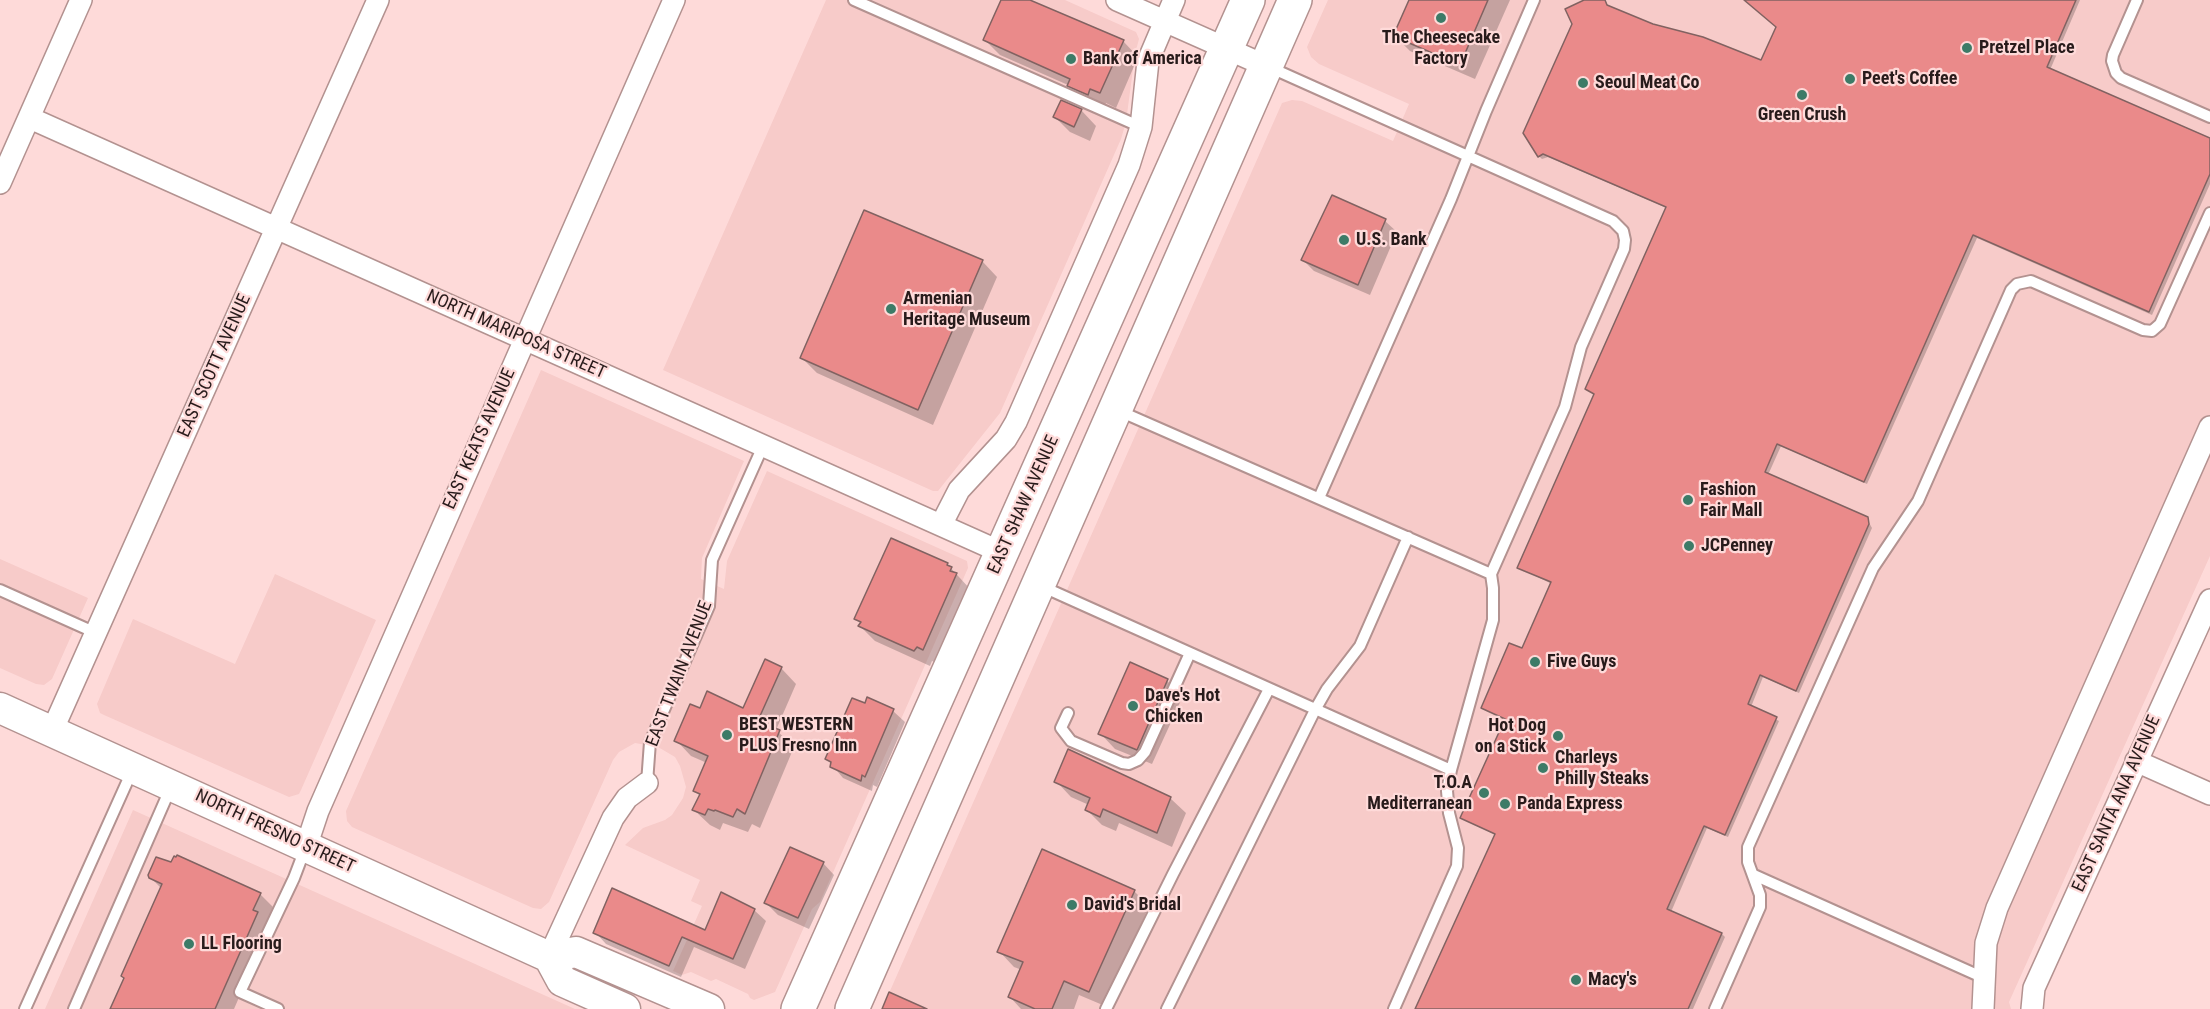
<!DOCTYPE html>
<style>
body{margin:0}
canvas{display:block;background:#fedad9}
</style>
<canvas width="2210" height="1009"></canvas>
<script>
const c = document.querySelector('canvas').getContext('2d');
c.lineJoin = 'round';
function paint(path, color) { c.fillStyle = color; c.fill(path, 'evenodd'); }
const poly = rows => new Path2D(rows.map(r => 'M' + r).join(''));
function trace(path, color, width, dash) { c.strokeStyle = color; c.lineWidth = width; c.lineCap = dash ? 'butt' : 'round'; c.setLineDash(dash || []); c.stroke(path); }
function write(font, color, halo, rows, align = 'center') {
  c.font = font + ' "Roboto Condensed",sans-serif'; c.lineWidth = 4.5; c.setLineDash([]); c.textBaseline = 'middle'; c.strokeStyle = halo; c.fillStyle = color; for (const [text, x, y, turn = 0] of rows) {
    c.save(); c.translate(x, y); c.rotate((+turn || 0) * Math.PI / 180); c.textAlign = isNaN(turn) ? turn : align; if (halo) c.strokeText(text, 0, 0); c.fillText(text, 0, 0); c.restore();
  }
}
paint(poly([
 [826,0,1065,0,1136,32,1139,39,1135,54,1126,122,1121,139,1000,413,938,491,933,491,663,370],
 [1328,0,2210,0,2210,556,2009,1002,2011,1009,882,1009,1282,103,1292,100,1302,101,1393,141,1409,104,1319,64,1311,57,1307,47],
 [541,370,744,461,702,558,701,579,724,589,727,561,767,471,967,561,968,568,820,902,812,909,775,992,754,1000,750,998,748,994,716,979,711,981,691,972,682,975,673,971,702,906,691,901,700,880,625,845,643,828,665,820,672,815,683,798,686,787,680,766,675,757,658,747,635,743,619,752,613,760,549,902,541,909,533,908,352,827,347,821,346,811],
 [0,559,88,598,52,679,44,685,36,684,0,668],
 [275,574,376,620,301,790,299,794,289,797,104,715,100,713,97,704,133,619,235,664],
 [133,810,575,1009,45,1009]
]), '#f7cbc9');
paint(poly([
 [1003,0,1026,0,1123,41,1138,57,1116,108,1106,103,1103,109,1084,101,1068,85,1000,55,985,40],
 [1411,0,1510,0,1475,79,1410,51,1395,36],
 [1587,0,1605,0,1609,7,1653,26,1762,62,1777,27,1746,0,2080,0,2050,70,2210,140,2210,184,2152,315,1977,238,1867,484,1781,446,1768,475,1867,519,1872,528,1799,693,1763,677,1751,707,1779,721,1728,837,1707,828,1671,912,1722,934,1725,937,1693,1009,1416,1009,1496,835,1462,818,1506,720,1483,707,1522,650,1552,584,1519,568,1595,395,1587,389,1667,208,1548,157,1542,159,1539,156],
 [1081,110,1096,126,1090,141,1070,132,1055,117],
 [1385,221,1397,232,1370,295,1314,271,1303,260],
 [982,261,997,277,933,425,817,373,802,358],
 [947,564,971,590,938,664,932,661,930,666,875,641,860,626,861,624,856,618],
 [1130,664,1167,681,1183,696,1152,764,1115,749,1100,733],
 [781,668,796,684,776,730,794,747,760,828,752,824,748,832,723,823,720,830,710,825,694,810,700,796,695,790,707,763,691,756,676,740,701,710,744,710],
 [868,699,893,711,905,722,877,787,873,785,872,791,843,778,827,759],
 [1056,781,1170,798,1186,813,1172,847,1119,823,1116,831,1102,825,1087,810,1089,805,1071,797],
 [823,863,834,875,809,929,778,915,766,903],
 [150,877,260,894,273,907,266,923,270,926,234,1009,112,1009,162,889],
 [1134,891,1149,906,1105,1006,1079,995,1074,1009,1021,1009,1010,997,1022,970,1014,967,999,951],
 [754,910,766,921,745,969,694,947,681,977,606,944,595,932,705,932]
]), '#0003');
const building = poly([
 [1001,0,1030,0,1124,40,1100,93,1090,89,1088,95,1067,86,1070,79,983,40,1001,0],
 [1409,0,1488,0,1460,65,1393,36,1409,0],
 [1584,0,1605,0,1607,5,1653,24,1703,37,1761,60,1776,27,1744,0,2076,0,2047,67,2210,138,2210,174,2149,312,1973,235,1864,482,1777,444,1765,472,1868,517,1869,524,1796,691,1760,675,1748,704,1777,717,1725,835,1704,826,1667,909,1722,933,1688,1009,1415,1009,1495,834,1460,818,1505,719,1481,708,1509,643,1522,648,1551,582,1517,568,1594,394,1585,389,1666,207,1543,154,1538,157,1523,133,1572,24,1565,9,1584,0],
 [1061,100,1082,109,1074,127,1053,117,1061,100],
 [1332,195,1386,219,1358,285,1301,260,1332,195],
 [864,210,983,260,918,410,800,358,864,210],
 [891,538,948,563,947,565,952,567,950,571,957,573,923,650,917,647,914,651,858,626,861,622,854,619,891,538],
 [765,659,782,667,760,716,766,719,764,724,780,730,745,814,737,809,733,817,715,810,714,811,708,809,705,815,692,810,700,794,693,791,708,756,674,741,690,704,700,708,707,691,743,708,765,659],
 [1130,662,1168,679,1137,750,1098,734,1130,662],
 [867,697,894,709,865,777,862,775,861,781,830,767,831,762,825,759,852,698,865,703,867,697],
 [1068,749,1171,797,1157,833,1103,809,1100,817,1085,810,1090,798,1054,782,1068,749],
 [790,847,824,862,798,918,764,903,790,847],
 [1042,849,1135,890,1089,992,1064,981,1052,1009,1035,1009,1008,997,1023,962,997,952,1042,849],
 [177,855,261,893,253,910,258,912,215,1009,110,1009,124,978,121,976,162,884,149,878,148,875,156,857,171,862,174,856,176,857,177,855],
 [612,888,705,930,721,892,755,909,733,959,682,937,669,966,593,933,612,888],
 [889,992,927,1009,882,1009,889,992]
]);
paint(building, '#ea8a8a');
trace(building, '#816261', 1.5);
const lane = poly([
 [854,0,1141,127],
 [2137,0,2113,55,2112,61,2116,73,2121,78,2210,117],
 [1269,67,1613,221,1623,231,1625,240,1624,249,1581,347,1565,407,1491,574,1493,588,1493,620,1451,770,1447,791,1449,813,1458,848,1457,866,1394,1009],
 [1117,410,1491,574],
 [1319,498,1451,199,1486,111,1534,0],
 [1041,586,1451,770],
 [0,590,96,633],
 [1068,713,1061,728,1071,741,1122,763,1129,764,1138,760,1145,752,1190,653],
 [647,783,650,742,709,606,712,560,763,446],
 [1754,875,1984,978],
 [25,1009,132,771],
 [74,1009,171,787],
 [278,1009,240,992,294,878,305,849],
 [1106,1009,1173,874,1269,689],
 [1167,1009,1315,710,1327,689,1360,646,1408,537],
 [1715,1009,1760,907,1760,895,1748,862,1748,847,1873,568,1918,501,2011,290,2017,284,2031,281,2143,330,2152,331,2160,324,2210,213]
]);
const street = poly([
 [1117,0,1266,66],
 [30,118,1003,553],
 [0,183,81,0],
 [941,525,959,490,1006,439,1016,422,1129,165,1141,127,1148,61,1174,0],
 [52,731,378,0],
 [2136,761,2210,794],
 [306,847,318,811,674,0],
 [549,957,613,818,627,798,647,783],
 [1983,1009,1986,943,1997,908,2210,427],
 [2032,1009,2034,988,2210,600]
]);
const secondary = poly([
 [0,708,549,957,576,952,709,1009],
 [549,957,562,981,625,1009]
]);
const primary = poly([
 [798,1009,1248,0],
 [852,1009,1295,0]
]);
trace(lane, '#b39290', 14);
trace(street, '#b39290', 24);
trace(secondary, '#b39290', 33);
trace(primary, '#b39290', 36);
trace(lane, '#fff', 10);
trace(street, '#fff', 21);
trace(secondary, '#fff', 30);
trace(primary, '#fff', 33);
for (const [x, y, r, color] of [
 [1441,18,6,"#3d7b67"],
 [1967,48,6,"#3d7b67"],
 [1071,59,6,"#3d7b67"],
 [1850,79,6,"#3d7b67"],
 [1583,83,6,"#3d7b67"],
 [1802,95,6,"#3d7b67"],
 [1344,240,6,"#3d7b67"],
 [891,309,6,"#3d7b67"],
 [1688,500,6,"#3d7b67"],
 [1689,546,6,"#3d7b67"],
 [1535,662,6,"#3d7b67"],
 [1133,706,6,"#3d7b67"],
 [727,735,6,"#3d7b67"],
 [1558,736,6,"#3d7b67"],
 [1543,768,6,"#3d7b67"],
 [1484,793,6,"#3d7b67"],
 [1505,804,6,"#3d7b67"],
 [1072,905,6,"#3d7b67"],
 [189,944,6,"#3d7b67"],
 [1576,980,6,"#3d7b67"]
]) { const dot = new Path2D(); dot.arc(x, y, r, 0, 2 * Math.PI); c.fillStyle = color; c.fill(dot); trace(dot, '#fedad9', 2); }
write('bold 18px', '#281b1b', '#fedad9', [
 ["The Cheesecake",1441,38,"center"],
 ["Factory",1441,59,"center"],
 ["Pretzel Place",1979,48],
 ["Bank of America",1083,59],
 ["Peet's Coffee",1862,79],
 ["Seoul Meat Co",1595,83],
 ["Green Crush",1802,115,"center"],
 ["U.S. Bank",1356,240],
 ["Armenian",903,299],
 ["Heritage Museum",903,320],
 ["Fashion",1700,490],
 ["Fair Mall",1700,511],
 ["JCPenney",1701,546],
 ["Five Guys",1547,662],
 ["Dave's Hot",1145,696],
 ["Chicken",1145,717],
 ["BEST WESTERN",739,725],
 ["PLUS Fresno Inn",739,746],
 ["Hot Dog",1546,726,"right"],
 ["on a Stick",1546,747,"right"],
 ["Charleys",1555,758],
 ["Philly Steaks",1555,779],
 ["T.O.A",1472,783,"right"],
 ["Mediterranean",1472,804,"right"],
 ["Panda Express",1517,804],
 ["David's Bridal",1084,905],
 ["LL Flooring",201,944],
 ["Macy's",1588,980]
], 'left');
write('18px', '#281b1b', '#fedad9', [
 ["NORTH MARIPOSA STREET",516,335,24],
 ["EAST SCOTT AVENUE",215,366,-66],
 ["EAST KEATS AVENUE",480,439,-66],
 ["EAST SHAW AVENUE",1024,505,-66],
 ["EAST TWAIN AVENUE",680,674,-69],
 ["EAST SANTA ANA AVENUE",2117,804,-66],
 ["NORTH FRESNO STREET",275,832,25]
]);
</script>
